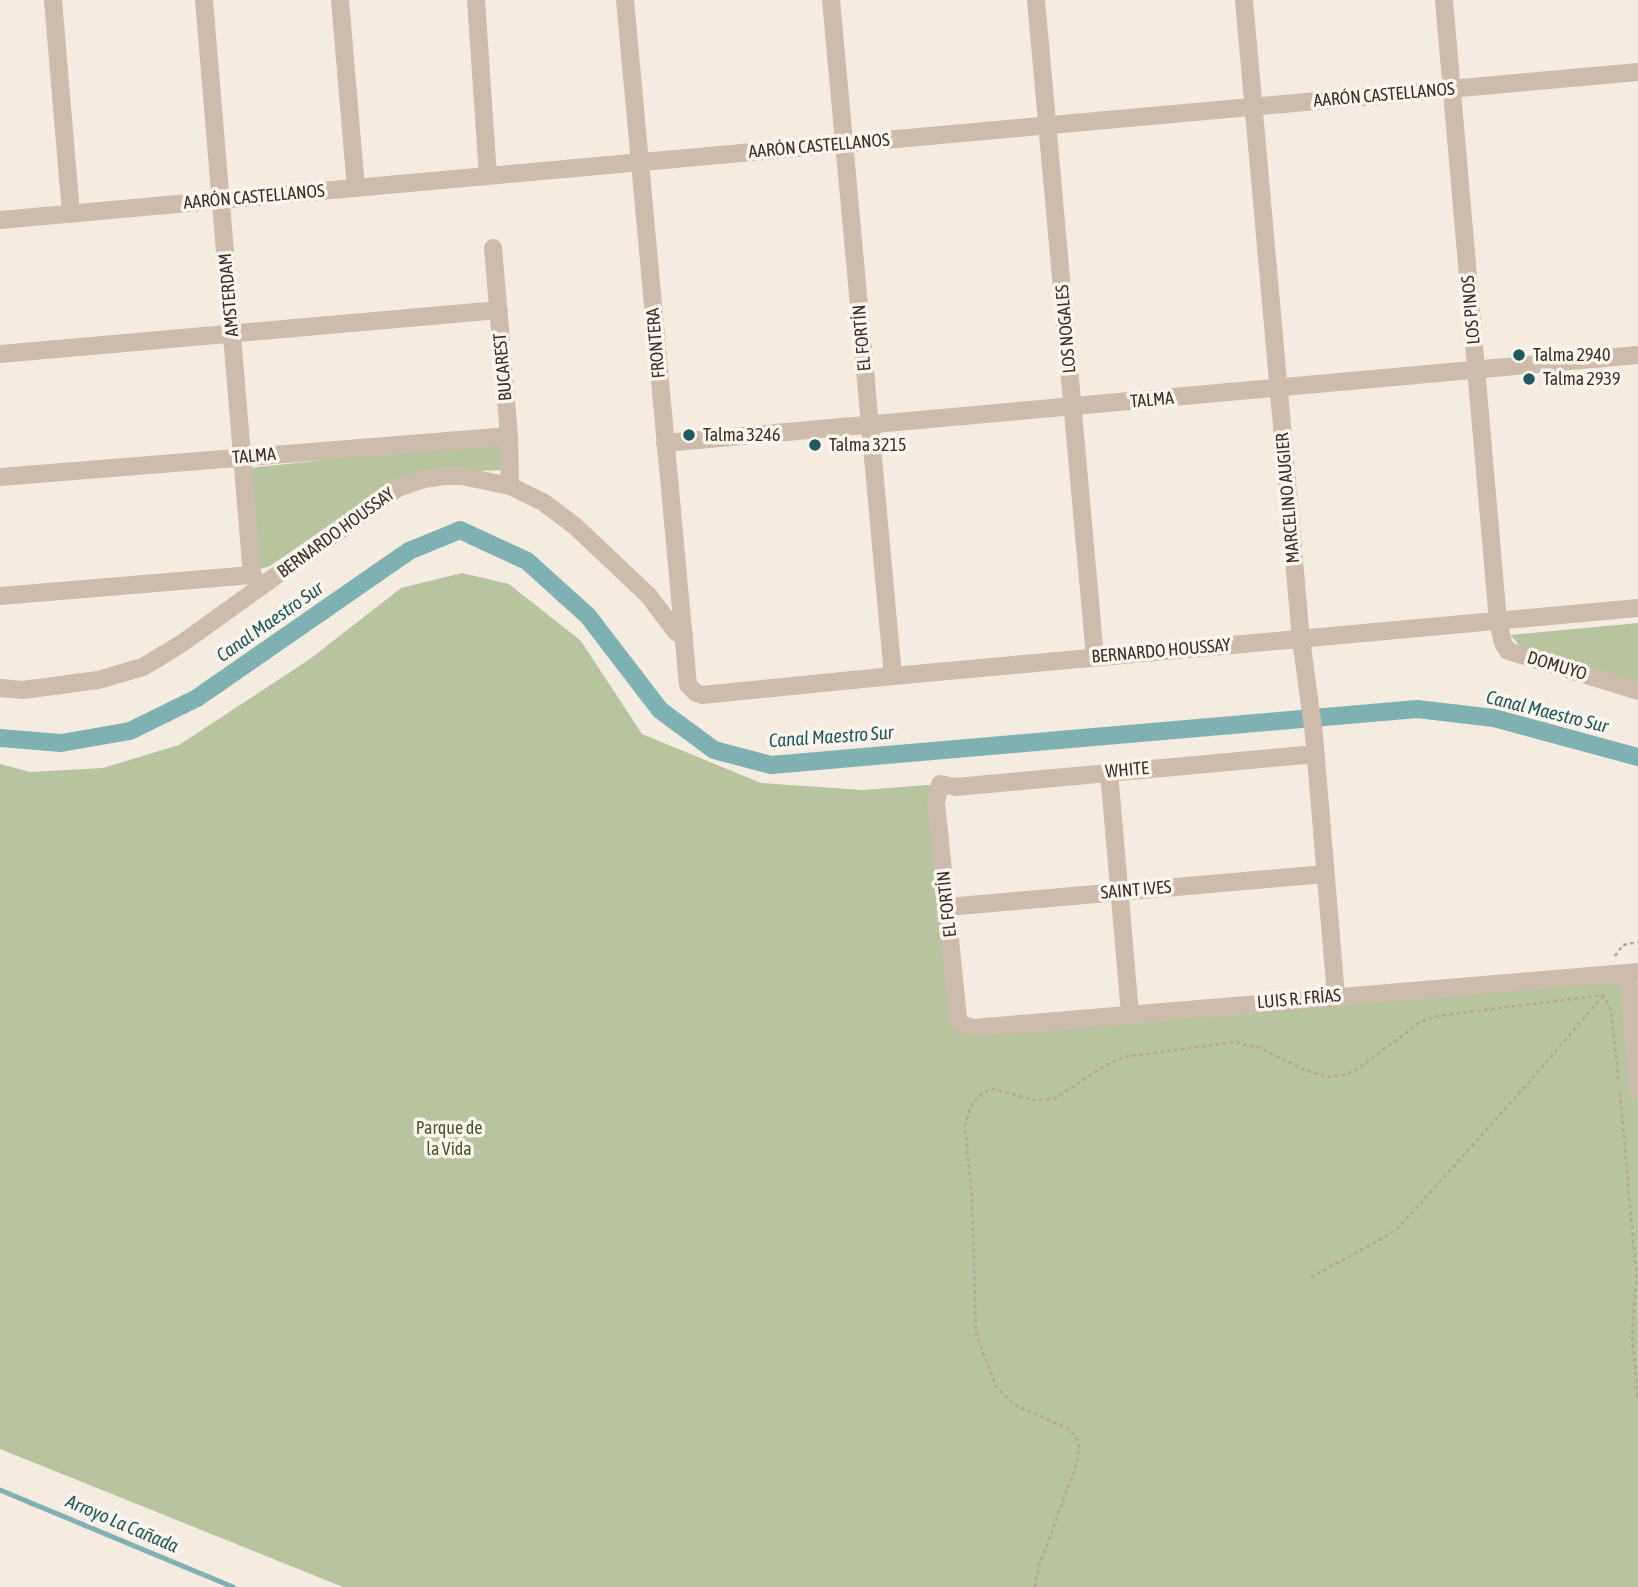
<!DOCTYPE html>
<meta charset="utf-8">
<style>
body{margin:0}
canvas{display:block;background:#f4ebe1}
</style>
<canvas width="1638" height="1587"></canvas>
<script>
const c = document.querySelector('canvas').getContext('2d');
c.lineJoin = 'round';
function paint(path, color) { c.fillStyle = color; c.fill(path, 'evenodd'); }
const poly = rows => new Path2D(rows.map(r => 'M' + r).join(''));
function trace(path, color, width, dash) { c.strokeStyle = color; c.lineWidth = width; c.lineCap = dash ? 'butt' : 'round'; c.setLineDash(dash || []); c.stroke(path); }
function write(font, color, halo, rows, align = 'center') {
  c.font = font + ' "Asap Condensed",sans-serif'; c.lineWidth = 7; c.setLineDash([]); c.textBaseline = 'middle'; c.strokeStyle = halo; c.fillStyle = color; for (const [text, x, y, turn = 0] of rows) {
    c.save(); c.translate(x, y); c.rotate((+turn || 0) * Math.PI / 180); c.textAlign = isNaN(turn) ? turn : align; if (halo) c.strokeText(text, 0, 0); c.fillText(text, 0, 0); c.restore();
  }
}
paint(poly([
 [499,441,503,470,422,473,391,483,270,566,260,569,249,468],
 [462,573,509,584,581,641,642,734,761,783,863,790,940,784,961,1024,1628,973,1638,1090,1638,1587,343,1587,0,1449,0,764,30,772,103,768,179,745,310,659,401,588],
 [1638,623,1638,682,1521,647,1510,635]
]), '#b8c4a0');
trace(poly([
 [0,1490,233,1587]
]), '#7fb0b2', 5);
trace(poly([
 [0,738,61,743,130,731,197,698,409,551,460,530,527,561,588,616,660,710,714,750,771,765,1417,709,1494,718,1638,757]
]), '#7fb0b2', 18);
trace(poly([
 [1615,956,1623,945,1638,942],
 [1620,1093,1636,1274,1632,1336,1638,1400],
 [1311,1277,1385,1237,1399,1227,1531,1080,1603,996],
 [1035,1587,1039,1566,1077,1463,1079,1445,1075,1436,1067,1428,1013,1404,996,1386,976,1334,972,1198,965,1126,972,1104,983,1092,993,1089,1035,1100,1054,1099,1101,1068,1124,1057,1234,1042,1260,1048,1305,1070,1328,1077,1344,1075,1355,1071,1420,1022,1437,1016,1603,995,1611,1010,1619,1083]
]), '#b9a596', 2.5, [3.5, 3.5]);
trace(poly([
 [53,0,71,214],
 [204,0,252,575,261,586],
 [340,0,356,188],
 [476,0,488,176],
 [625,0,688,685,696,693,702,695,893,676,1638,608],
 [831,0,893,676],
 [1036,0,1095,657],
 [1244,0,1301,639,1314,735,1336,996],
 [1444,0,1498,621,1503,643,1508,651,1638,691],
 [0,220,1638,72],
 [493,248,509,436,510,486],
 [0,354,499,310],
 [665,443,1638,355],
 [0,477,509,436],
 [0,596,252,575],
 [0,688,23,690,98,680,143,667,181,644,398,488,424,479,443,476,462,476,510,486,543,502,575,526,649,596,676,632,684,634],
 [1315,754,956,787,940,784,936,803,958,1018,961,1024,973,1028,1638,972],
 [1109,772,1130,1014],
 [947,907,1325,874],
 [1628,973,1638,1090]
]), '#cdbbac', 18);
for (const [x, y, r, color] of [
 [1519,355,7,"#1f5a5e"],
 [1529,379,7,"#1f5a5e"],
 [689,435,7,"#1f5a5e"],
 [815,445,7,"#1f5a5e"]
]) { const dot = new Path2D(); dot.arc(x, y, r, 0, 2 * Math.PI); c.fillStyle = color; c.fill(dot); trace(dot, '#fbf5ee', 2.5); }
write('18px', '#3b302b', '#fbf5ee', [
 ["AARÓN CASTELLANOS",1384,95,-5],
 ["AARÓN CASTELLANOS",819,146,-5],
 ["AARÓN CASTELLANOS",254,197,-5],
 ["AMSTERDAM",229,295,-95],
 ["LOS PINOS",1471,310,-95],
 ["LOS NOGALES",1066,329,-95],
 ["EL FORTÍN",862,338,-95],
 ["FRONTERA",656,343,-95],
 ["BUCAREST",503,367,-95],
 ["TALMA",1152,400,-5],
 ["TALMA",254,456,-5],
 ["MARCELINO AUGIER",1288,498,-95],
 ["BERNARDO HOUSSAY",336,533,-36],
 ["BERNARDO HOUSSAY",1161,651,-5],
 ["DOMUYO",1557,666,17],
 ["WHITE",1127,770,-5],
 ["SAINT IVES",1136,890,-5],
 ["EL FORTÍN",947,904,-96],
 ["LUIS R. FRÍAS",1299,999,-5]
]);
write('18px', '#3b302b', '#fbf5ee', [
 ["Talma 2940",1533,355],
 ["Talma 2939",1543,379],
 ["Talma 3246",703,435],
 ["Talma 3215",829,445]
], 'left');
write('18px', '#4a5a2e', '#fbf5ee', [
 ["Parque de",449,1128],
 ["la Vida",449,1149]
]);
write('italic 19px', '#1f5a5e', '#fbf5ee', [
 ["Canal Maestro Sur",270,622,-35],
 ["Canal Maestro Sur",1547,712,14],
 ["Canal Maestro Sur",831,737,-4],
 ["Arroyo La Cañada",122,1524,23]
]);
</script>
